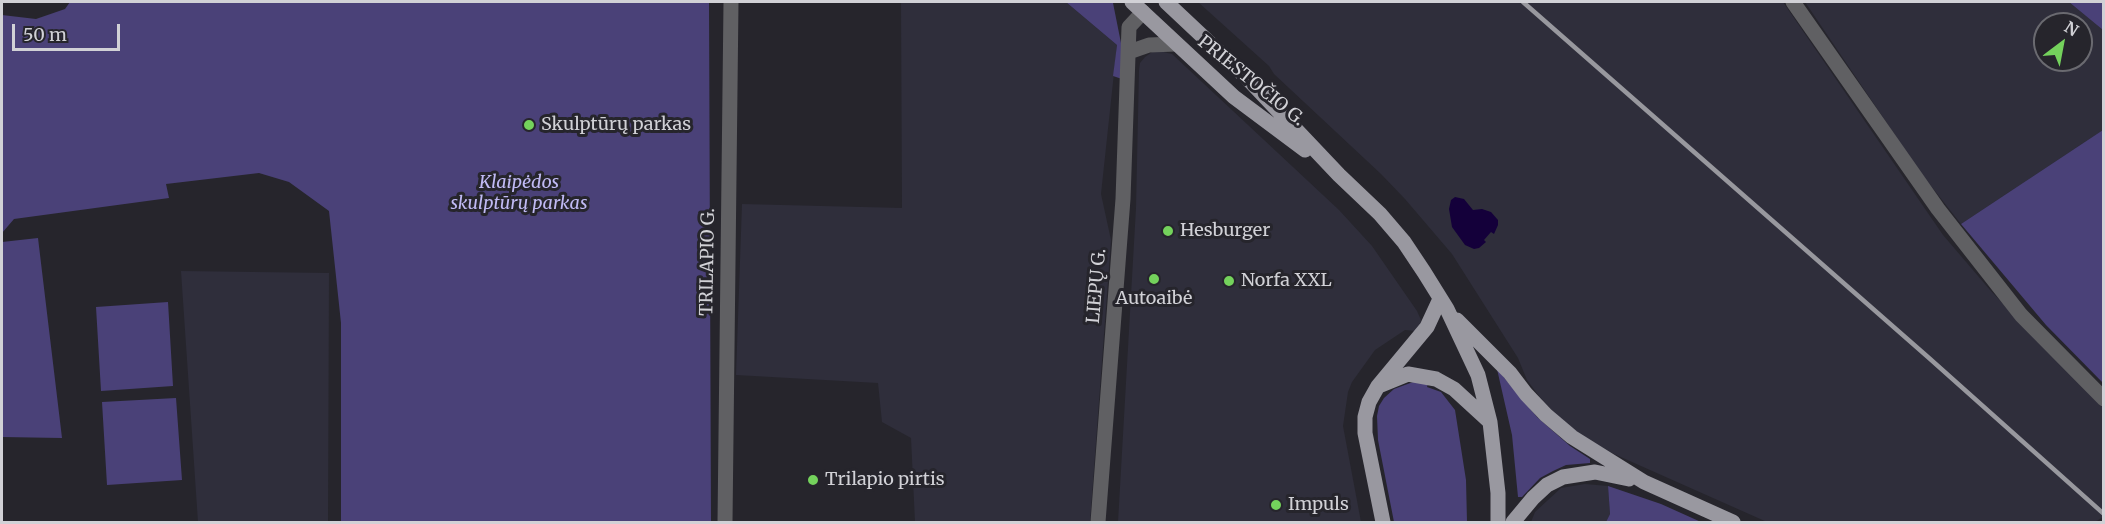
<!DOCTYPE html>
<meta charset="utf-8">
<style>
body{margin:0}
#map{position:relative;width:2105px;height:524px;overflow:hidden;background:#26252c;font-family:Merriweather,serif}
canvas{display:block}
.frame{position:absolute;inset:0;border:3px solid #d1d1d6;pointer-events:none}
.north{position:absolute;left:2033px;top:12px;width:60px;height:60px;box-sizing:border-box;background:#26252c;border:2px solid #6a6a70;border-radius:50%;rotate:32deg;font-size:16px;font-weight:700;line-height:24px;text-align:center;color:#d1d1d6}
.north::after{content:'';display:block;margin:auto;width:21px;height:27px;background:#74d25c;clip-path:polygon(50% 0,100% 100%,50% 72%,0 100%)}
.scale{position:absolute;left:12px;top:24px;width:108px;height:27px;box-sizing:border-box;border:3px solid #d1d1d6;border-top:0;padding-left:8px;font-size:18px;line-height:21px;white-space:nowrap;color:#d1d1d6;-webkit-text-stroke:4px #26252c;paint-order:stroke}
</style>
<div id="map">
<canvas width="2105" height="524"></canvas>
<div class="frame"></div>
<div class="north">N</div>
<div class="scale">50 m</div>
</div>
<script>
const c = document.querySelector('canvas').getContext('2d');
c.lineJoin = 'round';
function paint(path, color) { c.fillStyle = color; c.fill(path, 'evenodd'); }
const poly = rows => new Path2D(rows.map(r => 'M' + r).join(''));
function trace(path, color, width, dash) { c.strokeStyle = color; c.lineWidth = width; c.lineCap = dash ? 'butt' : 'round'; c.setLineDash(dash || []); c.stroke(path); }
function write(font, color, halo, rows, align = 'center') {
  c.font = font + ' Merriweather,serif'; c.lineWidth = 6; c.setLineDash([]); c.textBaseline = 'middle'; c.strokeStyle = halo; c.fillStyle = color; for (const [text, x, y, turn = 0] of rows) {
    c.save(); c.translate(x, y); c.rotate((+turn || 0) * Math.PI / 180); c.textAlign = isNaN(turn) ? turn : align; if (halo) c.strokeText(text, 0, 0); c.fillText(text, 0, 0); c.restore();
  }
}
paint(poly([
 [901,2,1066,2,1117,45,1101,194,1111,240,1090,522,915,522,911,438,882,422,878,383,736,375,742,204,902,208],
 [1198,2,1783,2,1943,235,1990,290,2103,408,2103,517,2095,522,1767,522,1614,454,1584,437,1557,416,1539,396,1527,380,1518,358,1452,254,1405,199,1381,174,1274,74,1269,66],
 [1805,2,2069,2,2103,30,2103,130,1961,224,1920,172],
 [2045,24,2081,24,2081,60,2045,60],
 [1155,50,1172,54,1339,210,1372,246,1417,311,1421,320,1420,326,1415,331,1405,330,1375,350,1352,382,1348,392,1343,426,1361,522,1118,522,1136,208,1139,70,1140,63,1145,57],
 [181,271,329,273,328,522,198,522],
 [1585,484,1608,486,1610,514,1606,522,1531,522,1535,512,1561,488]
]), '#2f2e3b');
paint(poly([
 [70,2,709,2,711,522,341,522,341,323,329,211,289,182,259,173,166,184,169,198,14,219,2,233,2,15,36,19,65,9],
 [1066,2,1113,3,1123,53,1122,79,1113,76,1117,45],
 [2069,2,2103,2,2103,30],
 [2103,130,2103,383,2046,325,1961,224],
 [38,238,62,438,2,437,2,242],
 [168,302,173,386,101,391,96,307],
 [1497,369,1537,417,1570,446,1590,459,1590,463,1566,465,1553,471,1540,478,1522,497,1518,497,1512,435],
 [1413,382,1428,383,1427,387,1441,392,1455,410,1466,480,1467,522,1394,522,1378,440,1377,416,1379,406,1384,398,1394,389],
 [176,398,182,480,107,485,102,402],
 [1608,486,1661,504,1701,522,1606,522,1610,514]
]), '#4a4178');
paint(poly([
 [1455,197,1464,199,1473,210,1482,209,1491,212,1498,220,1498,225,1494,234,1491,232,1484,240,1486,242,1479,248,1474,249,1465,245,1452,227,1449,209,1451,200]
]), '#14003a');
trace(poly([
 [1793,2,1938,209,2021,315,2104,399],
 [1129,52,1149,45,1176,44],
 [725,522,731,2],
 [1098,522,1123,199,1129,27,1143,12]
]), '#606063', 15);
trace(poly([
 [1132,2,1234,97,1305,150],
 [1166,2,1249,80,1339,175,1380,214,1404,242,1424,272,1447,309,1478,375,1490,422,1498,493,1498,522],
 [1457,320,1510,373,1526,394,1546,415,1572,437,1644,482,1733,522],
 [1381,385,1408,374,1436,379,1454,389,1490,422],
 [1383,522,1365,433,1365,417,1369,402,1378,386,1427,327,1440,299],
 [1513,522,1533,498,1547,485,1563,477,1595,472,1629,479]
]), '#9998a0', 15);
trace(poly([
 [1523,2,1929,358,2104,514]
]), '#98989e', 4.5);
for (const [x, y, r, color] of [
 [529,125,6,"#74d25c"],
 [1168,231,6,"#74d25c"],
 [1154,279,6,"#74d25c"],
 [1229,281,6,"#74d25c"],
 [813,480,6,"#74d25c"],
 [1276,505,6,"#74d25c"]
]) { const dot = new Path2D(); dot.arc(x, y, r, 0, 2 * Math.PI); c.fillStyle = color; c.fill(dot); trace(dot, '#26252c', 2); }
write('18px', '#d1d1d6', '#26252c', [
 ["PRIESTOČIO G.",1251,81,39],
 ["TRILAPIO G.",708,262,-89],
 ["LIEPŲ G.",1097,286,-85]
]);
write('18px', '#d1d1d6', '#26252c', [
 ["Skulptūrų parkas",541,125],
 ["Hesburger",1180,231],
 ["Norfa XXL",1241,281],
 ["Autoaibė",1154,299,"center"],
 ["Trilapio pirtis",825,480],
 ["Impuls",1288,505]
], 'left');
write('italic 18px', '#c0baf4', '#26252c', [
 ["Klaipėdos",519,183],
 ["skulptūrų parkas",519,204]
]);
</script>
